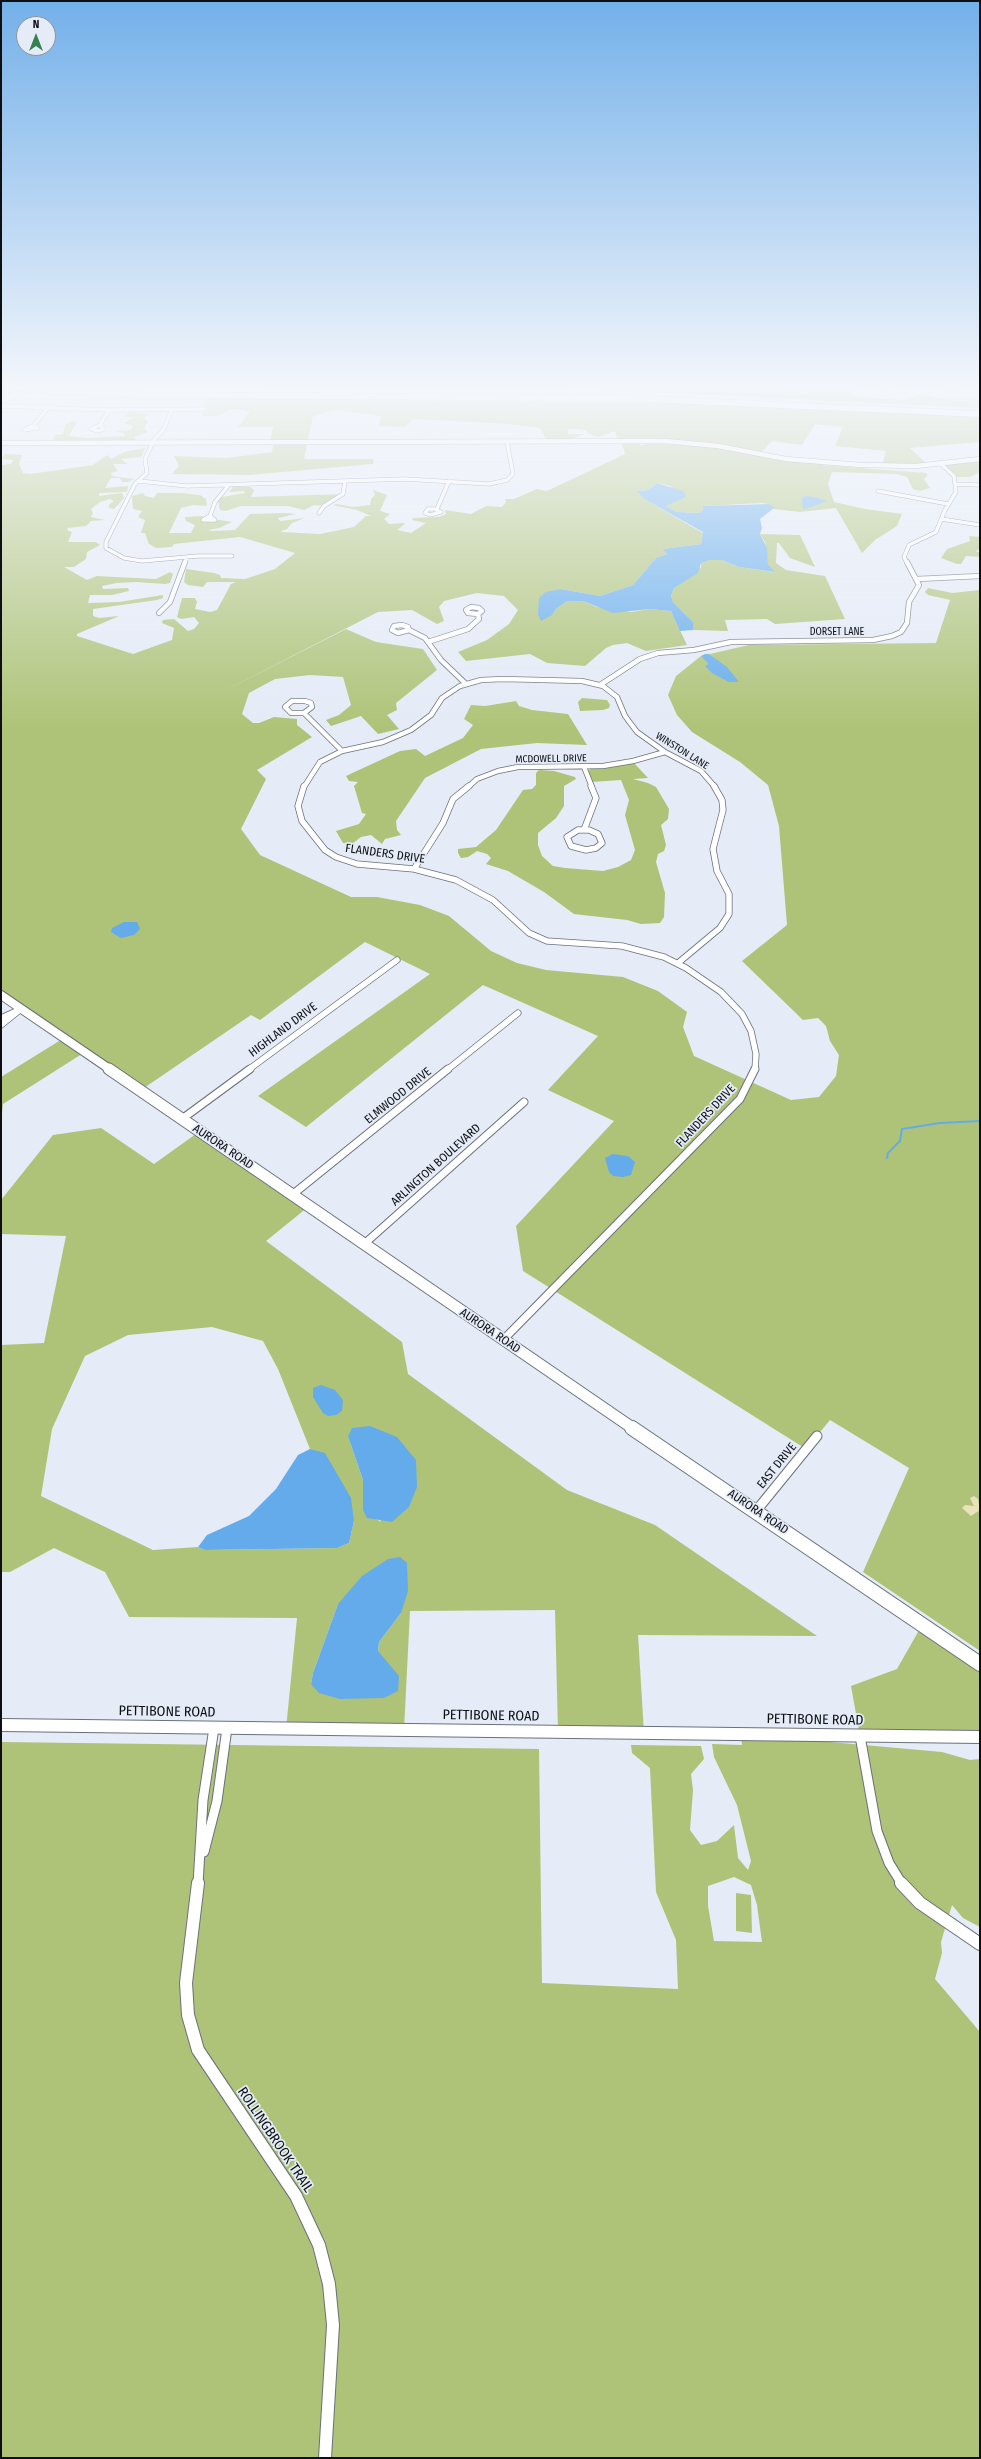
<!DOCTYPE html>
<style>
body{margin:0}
#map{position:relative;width:981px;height:2459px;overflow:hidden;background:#e5ebf7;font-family:"Fira Sans Condensed",sans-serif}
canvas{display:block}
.frame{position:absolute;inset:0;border:2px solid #0d0f13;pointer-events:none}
.north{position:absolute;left:16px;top:16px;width:40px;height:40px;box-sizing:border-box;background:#e5ebf7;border:1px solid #8f939c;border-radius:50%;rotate:0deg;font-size:11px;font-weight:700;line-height:16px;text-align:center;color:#0d0f13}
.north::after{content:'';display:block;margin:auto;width:14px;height:18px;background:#358150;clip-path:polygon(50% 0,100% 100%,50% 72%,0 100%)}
</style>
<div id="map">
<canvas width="981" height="2459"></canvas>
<div class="frame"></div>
<div class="north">N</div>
</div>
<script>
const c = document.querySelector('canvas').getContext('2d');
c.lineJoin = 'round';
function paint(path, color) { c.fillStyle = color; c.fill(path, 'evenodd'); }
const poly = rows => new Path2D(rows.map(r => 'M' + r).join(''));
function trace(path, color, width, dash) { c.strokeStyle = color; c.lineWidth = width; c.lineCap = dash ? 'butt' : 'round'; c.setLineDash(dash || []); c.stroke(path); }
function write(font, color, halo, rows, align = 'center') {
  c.font = font + ' "Fira Sans Condensed",sans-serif'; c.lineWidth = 3.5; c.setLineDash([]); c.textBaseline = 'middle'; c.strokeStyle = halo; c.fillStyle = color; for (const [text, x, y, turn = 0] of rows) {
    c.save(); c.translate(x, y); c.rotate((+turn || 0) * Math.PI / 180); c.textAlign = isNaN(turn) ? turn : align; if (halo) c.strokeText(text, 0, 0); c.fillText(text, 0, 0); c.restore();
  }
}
paint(poly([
 [608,386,697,386,738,389,748,386,854,386,851,389,855,397,906,400,920,394,955,401,980,400,980,408,605,390],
 [207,398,718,404,980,414,980,442,910,448,928,465,882,466,886,451,835,446,843,427,815,424,802,445,772,441,760,454,821,462,822,465,926,473,928,475,924,479,930,488,920,491,913,489,907,477,897,474,832,472,828,484,834,502,865,509,902,514,897,526,875,540,862,553,836,508,800,512,773,509,769,504,762,503,703,506,703,510,699,513,677,512,664,506,672,502,671,486,657,483,648,490,638,491,644,499,703,533,701,544,664,549,667,554,656,558,633,585,600,596,561,589,552,615,556,609,567,601,583,601,597,607,631,612,649,609,671,611,687,645,646,651,627,643,613,645,606,648,585,666,547,663,530,654,466,661,458,652,487,640,509,624,518,610,504,596,477,593,444,601,439,607,444,621,437,624,412,610,378,612,214,696,346,629,376,642,423,649,437,670,396,703,397,710,387,715,399,729,378,734,361,716,331,726,326,720,339,715,351,705,343,677,310,675,275,679,249,693,242,714,253,723,259,723,274,717,297,719,297,725,312,737,257,770,266,779,241,829,260,855,351,897,377,897,420,905,449,916,491,951,517,963,546,970,623,977,658,991,687,1012,683,1027,694,1056,791,1100,819,1097,836,1076,839,1055,830,1041,826,1026,818,1018,803,1020,742,961,787,925,779,826,768,785,740,762,692,732,677,715,668,695,676,676,701,656,749,645,936,643,950,600,928,595,925,592,928,588,952,593,980,590,980,1651,863,1572,909,1468,830,1420,806,1449,523,1271,516,1226,614,1121,548,1090,598,1036,483,985,306,1127,258,1096,430,974,365,942,260,1020,251,1015,141,1090,85,1052,3,1104,1,1123,1,1077,64,1038,1,995,1,465,11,464,13,460,2,459,5,454,22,455,19,464,23,473,30,474,93,465,107,455,111,459,124,452,145,448,141,457,121,459,127,464,113,464,118,471,111,473,112,476,134,479,128,482,122,482,120,478,111,478,105,488,128,486,127,492,99,493,99,496,122,493,124,498,114,509,109,508,109,505,114,501,110,499,100,502,91,509,93,513,91,517,105,520,91,521,86,526,68,528,67,530,72,532,68,542,96,542,100,545,87,552,86,559,74,567,64,567,87,580,97,576,156,579,170,572,173,574,170,583,165,584,136,582,117,583,102,586,103,589,128,588,129,591,112,595,90,595,88,603,119,602,163,595,163,598,157,600,93,609,93,616,99,618,119,616,77,634,77,636,133,654,172,640,174,628,162,623,163,620,174,619,188,631,194,629,199,623,194,617,181,619,177,617,182,598,195,598,197,602,195,609,210,612,217,610,231,584,236,582,207,582,203,587,188,585,184,582,186,569,214,573,220,575,221,578,245,579,275,569,295,553,240,537,174,544,172,547,156,548,149,544,145,533,141,533,145,520,138,517,142,511,133,509,132,496,143,493,145,496,154,498,157,493,181,493,200,495,206,499,207,506,193,505,181,508,169,533,191,533,195,525,186,521,185,517,203,516,202,522,220,520,232,522,219,528,208,530,212,531,235,530,250,514,285,513,296,514,278,518,280,521,305,518,292,523,287,529,281,531,282,532,320,534,354,527,366,516,371,516,357,510,333,505,337,504,352,507,370,505,371,499,375,495,373,490,387,495,380,511,390,514,384,519,389,524,403,523,405,524,397,530,411,533,426,523,412,520,413,518,439,517,446,514,445,510,471,514,486,506,502,507,506,502,505,499,514,499,537,489,547,491,625,454,622,444,639,443,641,446,649,442,618,442,615,431,598,437,589,434,585,430,575,429,568,429,568,434,585,434,569,440,546,439,540,428,508,424,413,419,405,427,379,426,381,416,336,410,313,416,304,459,374,459,373,464,249,475,172,474,179,466,174,456,226,458,272,452,274,442,270,442,273,427,238,427,250,411,232,409,218,416,202,416],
 [129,412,149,414,144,418,148,422,144,428,148,432,134,437,136,440,52,441,55,435,63,434,65,425,72,421,77,422,69,436,88,438,125,436,124,433,115,431,131,430,133,426,124,423,134,417,124,417],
 [980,462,980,472,970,477,954,477,942,465],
 [233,487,250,487,254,490,251,497,343,494,324,506,314,505,304,510,288,506,241,506,226,511,220,510,218,500,222,497,245,493,244,491,229,492],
 [760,534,800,535,815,567,790,558,779,543,777,543,776,563,786,570,825,576,845,619,775,624,767,619,725,620,728,631,693,630,693,622,673,602,671,596,674,588,701,567,701,563,710,560,722,560,739,567,774,572,768,564,765,542],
 [969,536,980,537,980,549,976,551,980,553,980,557,966,556,961,564,957,564,941,558,947,549,970,541],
 [582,698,607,700,610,705,609,708,603,710,580,711,578,702],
 [516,701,519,706,532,710,568,714,587,745,537,743,481,749,425,778,396,821,397,830,401,835,385,839,382,844,371,835,361,837,352,844,343,843,336,831,359,824,366,814,362,813,354,786,358,782,349,781,346,776,400,751,416,749,425,756,463,738,473,725,464,719,471,705,485,706],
 [633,762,648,778,633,779,648,783,656,787,669,809,668,819,661,825,666,845,664,851,658,854,656,862,665,893,664,917,660,923,641,924,627,920,574,914,544,892,508,871,486,864,491,858,487,854,477,851,468,857,461,858,458,853,458,849,476,847,496,830,523,790,532,789,536,785,536,773,539,770,554,771,575,777,576,779,564,786,564,806,556,818,538,833,538,845,542,856,553,866,565,868,603,871,618,867,631,860,635,850,625,815,629,800,621,780,591,782,588,771,592,768],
 [101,1128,154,1164,200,1131,308,1207,266,1241,402,1342,408,1374,567,1490,655,1525,817,1636,638,1635,644,1733,558,1732,555,1610,410,1611,404,1730,286,1729,297,1618,129,1617,105,1572,54,1548,10,1572,1,1572,1,1345,44,1343,66,1236,1,1234,1,1200,53,1135],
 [212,1327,263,1341,278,1369,310,1449,325,1454,354,1521,349,1543,337,1548,205,1550,198,1547,153,1550,41,1496,52,1429,85,1356,128,1335],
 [348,1436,381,1522,363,1510,363,1480],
 [338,1604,401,1613,379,1642,378,1651,311,1684,313,1673],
 [922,1625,980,1664,980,1737,860,1736,851,1686,897,1669],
 [741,1734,942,1752,970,1760,980,1759,980,1927,963,1918,952,1905,941,1942,942,1953,935,1979,980,2032,980,2458,1,2458,1,1742,539,1749,542,1983,678,1989,676,1940,656,1892,650,1768,632,1753,631,1745,701,1746,704,1759,691,1774,693,1790,690,1830,701,1845,717,1841,734,1825,738,1858,748,1870,751,1861,737,1805,714,1757,712,1744,742,1745],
 [734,1877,751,1885,757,1905,762,1942,714,1941,708,1906,708,1886],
 [736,1893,751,1895,752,1933,736,1931]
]), '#aec377');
paint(poly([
 [974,1496,978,1499,980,1510,971,1516,962,1508,965,1505,974,1506,970,1498]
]), '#ebe2bc');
paint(poly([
 [657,483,683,491,686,495,684,498,665,506,677,512,699,513,703,510,703,506,769,504,774,508,760,519,762,528,760,534,767,548,768,564,775,572,739,567,722,560,710,560,701,563,698,573,674,588,671,596,673,602,693,622,693,630,680,631,671,611,649,609,613,613,583,601,567,601,556,609,552,615,541,621,538,614,539,598,546,592,561,589,600,596,633,585,656,558,667,554,663,549,701,544,703,532,644,499,637,491,648,490],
 [805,496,815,497,827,501,803,510,802,498],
 [705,654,709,654,727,667,739,682,729,682,712,673,705,666,709,664,701,656],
 [124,922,137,922,140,929,134,935,121,938,111,932,112,928],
 [613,1154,628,1156,635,1162,631,1175,623,1177,613,1176,609,1172,605,1158],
 [321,1385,335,1390,343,1400,342,1411,336,1415,328,1416,323,1413,313,1397,313,1388],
 [370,1426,397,1437,416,1460,417,1487,409,1507,392,1522,367,1518,363,1510,363,1480,348,1436,352,1428],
 [310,1449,325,1453,351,1498,354,1521,349,1543,337,1548,205,1550,198,1547,207,1535,249,1516,276,1489,298,1455],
 [400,1557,407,1563,408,1591,401,1613,379,1642,378,1651,399,1676,398,1691,384,1698,340,1699,319,1693,311,1684,313,1673,338,1604,362,1576,388,1559]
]), '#64abeb');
trace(poly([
 [887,1158,888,1153,900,1141,902,1129,940,1123,980,1121]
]), '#64abeb', 2);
const minorFar5 = poly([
 [103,386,260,386],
 [577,386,608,386],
 [946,386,957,390],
 [885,388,893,386],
 [1,406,109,410,204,409],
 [172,410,163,430,154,440,145,459,147,473,135,484,106,542,106,548,124,558,142,561,198,556,232,556],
 [34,425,38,428,24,430,34,425],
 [34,425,47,409],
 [100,425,104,429,98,431,91,429,100,425],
 [100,425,109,410],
 [139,481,187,486,405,479,489,484,507,480,513,474,507,442],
 [955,484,980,485],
 [878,491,948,504],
 [428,509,435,509,441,512,430,515,425,513,428,509],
 [437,509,449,481],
 [319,513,324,506,343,494,345,481],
 [210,516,215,520,203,520,210,516],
 [210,516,215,502,228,486],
 [941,519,980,525],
 [185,563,187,557],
 [907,563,904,557,909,545,936,532,945,510,956,492,954,476,940,463]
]);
const minorFar4 = poly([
 [917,579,980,576],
 [471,607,479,608,482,611,478,614,468,613,466,610,471,607],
 [159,613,170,602,185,562],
 [402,625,408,627,409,630,398,633,392,630,394,626,402,625],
 [409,630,425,638,441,660,466,684],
 [428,642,468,629,479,619,478,614],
 [600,685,640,659,658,653,694,650,731,642,873,640,892,636,901,632,907,623,909,602,919,585,907,562],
 [292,701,305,701,311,703,312,707,304,713,291,713,285,707,292,701],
 [304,713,342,751],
 [584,767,592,787],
 [304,787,320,762,342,751,383,742,411,730,431,715,442,698,460,686,481,680,503,679,582,681,603,686,617,697,625,716,637,732,665,752,701,771,715,787],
 [468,787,477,779,498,771,518,767,603,766,633,761,665,752]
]);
const minorFar3 = poly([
 [304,786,298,806,302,821,325,850,336,857,357,864,414,869,456,880,493,900,529,933,547,941,622,946,664,957,686,968,721,992,742,1014,751,1031,756,1054,755,1070],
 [578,830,589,830,598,834,602,843,596,848,586,850,571,846,567,837,578,830],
 [584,830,596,798,591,786],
 [414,869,443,823,453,799,469,786],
 [678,963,720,928,729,914,729,894,717,871,713,849,723,810,722,800,714,786],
 [1,1018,21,1009,1,1025],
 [248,1070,397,960],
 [447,1070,518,1013]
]);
const minorFar2 = poly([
 [182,1119,250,1069],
 [292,1195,448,1069],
 [363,1245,524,1102],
 [503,1340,740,1099,755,1069]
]);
const minorFar1 = poly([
 [756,1511,817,1436],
 [860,1736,877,1831,889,1863,902,1884],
 [204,1852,217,1801,227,1728],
 [198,1884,203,1800,214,1728]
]);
const minor = poly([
 [198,1883,186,1983,188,2015,198,2050,296,2196,319,2245,329,2284,333,2325,325,2458],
 [901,1883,920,1903,980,1944]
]);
const tertiaryFar1 = poly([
 [1,402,32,386],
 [1,443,665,441,718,446,786,459,861,465,916,466,980,459]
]);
const tertiary = poly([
 [1,1725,980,1737]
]);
const primaryFar2 = poly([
 [1,995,111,1070]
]);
const primaryFar1 = poly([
 [109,1069,634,1429]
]);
const primary = poly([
 [632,1428,980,1664]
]);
const motorway = poly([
 [5,386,16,388],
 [36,390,140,395,626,398,980,414]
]);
trace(minorFar5, '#6b707a', 4.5);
trace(minorFar4, '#6b707a', 6);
trace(minorFar3, '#6b707a', 7);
trace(minorFar2, '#6b707a', 9);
trace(minorFar1, '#6b707a', 11);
trace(minor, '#6b707a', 14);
trace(tertiaryFar1, '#6b707a', 5.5);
trace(tertiary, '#6b707a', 14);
trace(primaryFar2, '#6b707a', 10);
trace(primaryFar1, '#6b707a', 13);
trace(primary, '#6b707a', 16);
trace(motorway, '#6b707a', 7);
trace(minorFar5, '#fff', 3.5);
trace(minorFar4, '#fff', 4.5);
trace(minorFar3, '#fff', 5.5);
trace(minorFar2, '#fff', 7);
trace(minorFar1, '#fff', 9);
trace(minor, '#fff', 12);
trace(tertiaryFar1, '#fff', 4.5);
trace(tertiary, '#fff', 12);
trace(primaryFar2, '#fff', 8);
trace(primaryFar1, '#fff', 11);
trace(primary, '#fff', 14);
trace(motorway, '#fff', 6);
const motorwayBridge = poly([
 [16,388,36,390]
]);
trace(motorwayBridge, '#6b707a', 7, []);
trace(motorwayBridge, '#fff', 6);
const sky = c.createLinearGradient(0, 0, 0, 730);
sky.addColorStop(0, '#73b0e9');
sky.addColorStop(0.53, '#f3f6fb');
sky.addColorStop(1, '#f3f6fb00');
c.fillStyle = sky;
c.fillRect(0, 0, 981, 730);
write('10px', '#0d0f13', '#e5ebf7', [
 ["DORSET LANE",837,632],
 ["WINSTON LANE",682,751,32],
 ["MCDOWELL DRIVE",551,759,-1]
]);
write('12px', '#0d0f13', '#e5ebf7', [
 ["FLANDERS DRIVE",385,854,8],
 ["HIGHLAND DRIVE",283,1030,-37],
 ["ELMWOOD DRIVE",398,1096,-39],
 ["FLANDERS DRIVE",706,1116,-47],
 ["AURORA ROAD",223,1147,34],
 ["ARLINGTON BOULEVARD",436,1165,-42],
 ["AURORA ROAD",490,1331,34],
 ["EAST DRIVE",777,1466,-51],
 ["AURORA ROAD",758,1512,34]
]);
write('14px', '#0d0f13', '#e5ebf7', [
 ["PETTIBONE ROAD",167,1712,1],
 ["PETTIBONE ROAD",491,1716,1],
 ["PETTIBONE ROAD",815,1720,1],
 ["ROLLINGBROOK TRAIL",275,2140,56]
]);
</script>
